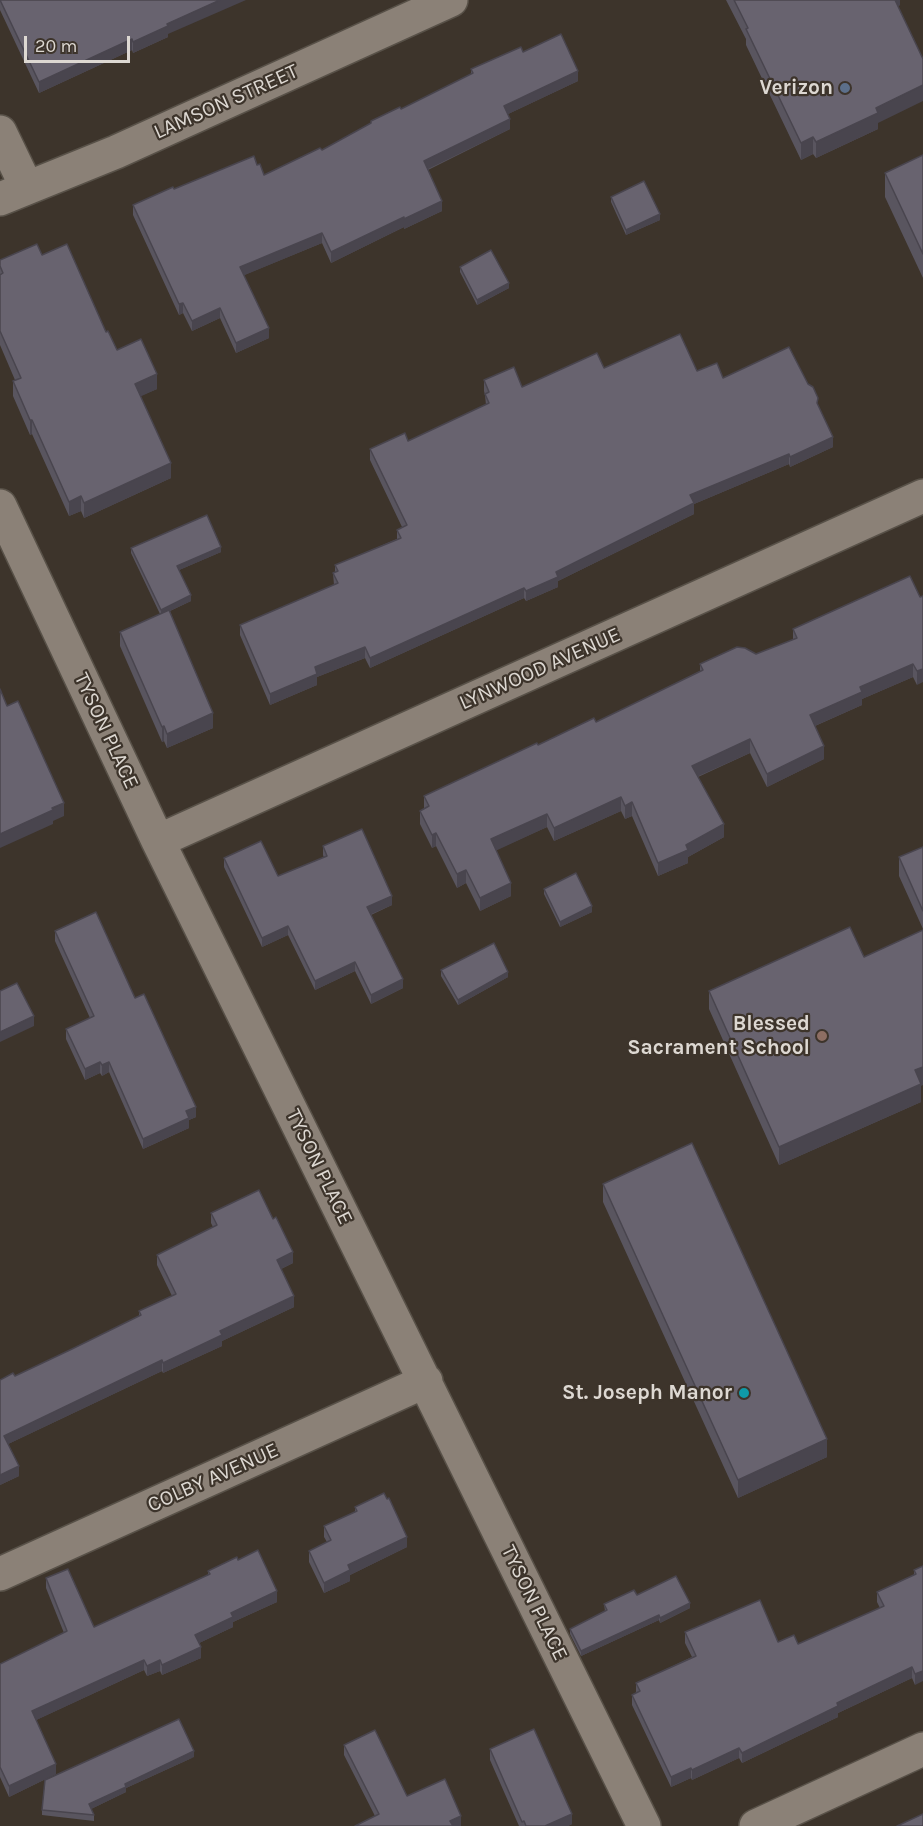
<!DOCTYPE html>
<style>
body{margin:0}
#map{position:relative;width:923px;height:1826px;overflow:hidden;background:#3d342b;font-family:Karla,sans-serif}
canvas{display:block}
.scale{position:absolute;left:24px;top:36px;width:106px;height:27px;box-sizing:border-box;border:3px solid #ddd8d2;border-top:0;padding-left:8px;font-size:18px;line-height:21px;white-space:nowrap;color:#ddd8d2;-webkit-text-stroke:4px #3d342b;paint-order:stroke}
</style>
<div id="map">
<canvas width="923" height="1826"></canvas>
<div class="scale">20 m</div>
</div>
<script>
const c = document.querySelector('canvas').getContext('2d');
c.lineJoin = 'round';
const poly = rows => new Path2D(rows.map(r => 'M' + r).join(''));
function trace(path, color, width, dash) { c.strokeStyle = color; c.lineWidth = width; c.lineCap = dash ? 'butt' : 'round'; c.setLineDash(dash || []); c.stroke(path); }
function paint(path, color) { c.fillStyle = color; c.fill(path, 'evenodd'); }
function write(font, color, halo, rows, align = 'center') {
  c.font = font + ' Karla,sans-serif'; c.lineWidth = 4.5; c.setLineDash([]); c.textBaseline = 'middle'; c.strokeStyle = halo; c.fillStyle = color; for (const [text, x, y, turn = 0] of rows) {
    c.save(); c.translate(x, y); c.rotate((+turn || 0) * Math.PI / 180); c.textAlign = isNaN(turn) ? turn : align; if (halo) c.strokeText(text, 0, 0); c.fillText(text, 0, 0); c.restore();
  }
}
const minor = poly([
 [0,132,27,188],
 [0,199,116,152,451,0],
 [0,506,158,841,644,1826],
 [158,841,923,496],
 [0,1574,426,1381],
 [756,1826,923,1749]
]);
trace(minor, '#585148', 36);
trace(minor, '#8b8177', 33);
paint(poly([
 [0,0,168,34,168,37,133,53,132,50,39,93,0,10],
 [726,0,900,0,900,5,898,6,878,123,878,129,816,158,813,154,801,160,746,45,746,39],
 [523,52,578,81,508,114,510,129,428,170,442,211,404,229,404,227,331,263,322,243,244,275,269,338,236,353,220,318,192,331,183,313,179,315,133,215,133,205,174,189,257,165,264,175,322,150,371,123,371,121,401,109,471,74,471,69],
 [923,155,923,278,885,197,885,173],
 [611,197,660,220,626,235,611,202],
 [42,255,106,332,117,350,157,389,140,396,171,478,84,518,81,511,69,516,32,434,30,435,13,396,13,381,15,380,0,345,0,260],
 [460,267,509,288,477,305,460,272],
 [604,368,697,371,818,405,833,447,790,467,789,464,694,504,694,514,558,581,558,587,526,601,524,598,370,668,365,658,317,677,317,685,270,705,240,635,240,625,334,585,333,573,335,572,335,565,397,539,397,530,402,527,370,460,370,449,408,441,486,405,485,395,484,391,484,380,522,387],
 [131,548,221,552,179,570,191,601,170,611,213,728,167,748,164,741,162,742,120,646,120,632,160,614,131,553],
 [920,597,917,685,913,677,862,699,862,705,815,726,824,759,767,787,750,753,698,777,724,837,688,857,688,863,658,876,632,816,625,819,621,811,554,841,547,827,496,850,511,896,480,911,466,883,457,888,436,846,432,848,420,824,420,811,424,809,424,796,538,745,596,722,700,671,700,664,756,654,793,640,793,629],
 [323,846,392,905,371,915,403,988,371,1004,355,971,315,990,288,935,262,947,224,867,224,858,278,876,324,858,323,855],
 [923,847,923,929,899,876,899,857],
 [544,889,592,912,560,927,544,894],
 [55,931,135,998,196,1117,189,1120,189,1128,143,1149,109,1072,102,1076,100,1073,85,1080,66,1039,66,1029,90,1018,55,941],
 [441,970,508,977,458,1005,441,976],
 [709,991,921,1086,921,1102,779,1165,709,1009],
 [603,1184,827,1457,738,1498,603,1202],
 [211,1213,293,1263,281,1269,294,1307,222,1341,222,1346,163,1373,162,1371,8,1444,19,1476,0,1485,15,1376,72,1349,139,1316,139,1311,172,1296,157,1265,157,1255,213,1227,211,1223],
 [387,1499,407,1547,350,1575,350,1581,324,1593,309,1562,309,1551,327,1542,324,1537,324,1526,355,1512,355,1507],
 [238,1560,277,1602,233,1622,233,1627,199,1643,201,1658,162,1675,160,1671,147,1676,144,1670,36,1720,56,1774,9,1797,0,1777,0,1664,64,1633,46,1588,46,1578,94,1627,208,1575,208,1571],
 [923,1566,915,1685,912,1678,838,1713,838,1717,742,1763,739,1758,692,1780,691,1778,671,1787,632,1705,632,1695,636,1693,636,1683,692,1657,685,1643,685,1632,798,1644,880,1608,877,1602,877,1592,914,1575,914,1570],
 [637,1595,690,1608,660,1623,659,1620,581,1656,570,1634,570,1629,605,1611,604,1604],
 [344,1745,407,1796,461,1826,375,1816,344,1755],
 [490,1749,572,1824,568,1826,519,1826,490,1760],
 [194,1757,126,1788,126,1792,91,1809,94,1815,94,1821,42,1815,42,1810]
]), '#59555f');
paint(poly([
 [220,0,246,0,168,34,168,37,133,53,133,42,167,24],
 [892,0,900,0,900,5,892,9],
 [132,39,132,50,39,93,39,82],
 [578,71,578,81,504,116,504,106],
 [923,85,923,101,878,123,878,129,816,158,816,142,876,108],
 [510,119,510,129,424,171,424,161],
 [813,137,813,154,801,160,801,143],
 [442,201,442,211,404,229,404,219],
 [660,214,660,220,626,235,626,230],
 [404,217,404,227,331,263,331,252],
 [322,233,322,243,240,277,240,267],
 [509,283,509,288,477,305,477,300],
 [183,303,183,313,179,315,179,304],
 [220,308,220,318,192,331,192,321],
 [269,328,269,338,236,353,236,343],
 [157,374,157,389,135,399,135,384],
 [30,420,32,420,32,434,30,435],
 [833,437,833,447,790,467,790,457],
 [789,454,789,464,694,504,694,514,558,581,558,587,526,601,526,591,556,572,690,495],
 [171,463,171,478,84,518,84,503],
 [81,496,81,511,69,516,69,502],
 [221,547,221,552,177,571,177,566],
 [524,588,524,598,370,668,370,658],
 [191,595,191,601,161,615,161,610],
 [365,647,365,658,317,677,317,685,270,705,270,694,315,667],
 [913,664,913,677,862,699,862,705,810,728,810,715,860,687],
 [923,669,923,682,917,685,917,671],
 [213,713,213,728,167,748,167,734],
 [164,726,164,741,162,742,162,727],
 [750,739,750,753,692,779,692,766],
 [824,746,824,759,767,787,767,774],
 [621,797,621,811,554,841,554,828],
 [632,802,632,816,625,819,625,806],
 [64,803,64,816,53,821,53,824,0,848,0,834],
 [547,814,547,827,491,853,491,839],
 [724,824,724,837,688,857,688,863,658,876,658,863,686,845],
 [436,833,436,846,432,848,432,835],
 [466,870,466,883,457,888,457,874],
 [511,883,511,896,480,911,480,898],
 [392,896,392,905,367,916,367,907],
 [592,906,592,912,560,927,560,922],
 [288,926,288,935,262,947,262,938],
 [355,962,355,971,315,990,315,981],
 [508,972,508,977,458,1005,458,1000],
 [403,979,403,988,371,1004,371,995],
 [34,1016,34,1026,0,1042,0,1032],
 [100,1062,100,1073,85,1080,85,1069],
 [109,1062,109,1072,102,1076,102,1065],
 [923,1067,923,1085,921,1086,921,1102,779,1165,779,1147,915,1070],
 [196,1107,196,1117,189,1120,189,1128,143,1149,143,1139,186,1111],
 [293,1252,293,1263,277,1271,277,1260],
 [294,1296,294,1307,222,1341,222,1346,163,1373,163,1363,220,1331],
 [162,1360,162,1371,4,1446,4,1436],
 [827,1439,827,1457,738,1498,738,1480],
 [19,1466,19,1476,0,1485,0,1475],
 [407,1537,407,1547,350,1575,350,1581,324,1593,324,1583,348,1565],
 [277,1591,277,1602,233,1622,233,1627,195,1645,195,1635,231,1613],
 [690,1603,690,1608,660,1623,660,1618],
 [659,1615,659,1620,581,1656,581,1651],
 [201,1647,201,1658,162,1675,162,1665],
 [144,1660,144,1670,32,1722,32,1711],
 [160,1660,160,1671,147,1676,147,1666],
 [912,1667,912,1678,838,1713,838,1717,742,1763,742,1753,837,1703],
 [923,1671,923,1681,915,1685,915,1674],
 [739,1748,739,1758,692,1780,692,1770],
 [194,1751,194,1757,126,1788,126,1792,89,1810,89,1804,125,1784],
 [56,1764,56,1774,9,1797,9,1786],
 [691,1768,691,1778,671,1787,671,1777],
 [572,1814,572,1824,568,1826,545,1826],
 [461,1816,461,1826,450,1826,450,1821]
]), '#49454e');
const building = poly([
 [0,0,220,0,167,24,168,26,133,42,132,39,39,82,0,0],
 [734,0,895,0,923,59,923,85,876,108,878,113,816,142,813,137,801,143,746,29,748,28,734,0],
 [561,34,578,71,504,106,510,119,424,161,442,201,404,219,404,217,331,252,322,233,240,267,269,328,236,343,220,308,192,321,183,303,179,304,133,205,173,187,174,189,254,156,257,165,260,164,264,175,320,148,322,150,371,123,371,121,400,107,401,109,473,73,471,69,521,47,523,52,561,34],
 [923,155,923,254,885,173,923,155],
 [644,181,660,214,626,230,611,197,644,181],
 [37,244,42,255,67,244,106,332,108,331,117,350,141,339,157,374,135,384,171,463,84,503,81,496,69,502,32,420,30,420,13,381,21,378,0,331,0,275,3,273,0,266,0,260,37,244],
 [491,250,509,283,477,300,460,267,491,250],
 [680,334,697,371,717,363,723,378,789,347,808,384,813,387,818,398,817,403,833,437,790,457,789,454,690,495,694,503,556,572,558,577,526,591,524,588,370,658,365,647,315,667,317,674,270,694,240,625,338,583,333,573,338,571,335,565,401,538,397,530,407,525,370,449,405,433,408,441,489,403,485,394,489,392,484,380,514,367,522,387,597,353,604,368,680,334],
 [207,515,221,547,177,566,191,595,161,610,131,548,207,515],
 [910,576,920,597,923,596,923,669,917,671,913,664,860,687,862,692,810,715,824,746,767,774,750,739,692,766,724,824,686,845,688,850,658,863,632,802,625,806,621,797,554,828,547,814,491,839,511,883,480,898,466,870,457,874,436,833,432,835,420,811,429,806,424,796,537,743,538,745,594,718,596,722,703,670,700,664,737,647,745,648,756,654,797,638,793,629,910,576],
 [169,610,213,713,167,734,164,726,162,727,120,632,169,610],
 [0,689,7,706,18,701,64,803,52,808,53,810,0,834,0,689],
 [362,829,392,896,367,907,403,979,371,995,355,962,315,981,288,926,262,938,224,858,261,841,278,876,327,856,323,846,362,829],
 [923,847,923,911,899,857,923,847],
 [576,873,592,906,560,922,544,889,576,873],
 [96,912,135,998,144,994,196,1107,186,1111,189,1118,143,1139,109,1062,102,1065,100,1062,85,1069,66,1029,94,1016,55,931,96,912],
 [850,927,864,957,923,930,923,1067,915,1070,921,1084,779,1147,709,991,850,927],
 [494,943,508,972,458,1000,441,970,494,943],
 [17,983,34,1016,0,1032,0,991,17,983],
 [692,1143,827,1439,738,1480,603,1184,692,1143],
 [259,1190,273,1219,276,1217,293,1252,277,1260,294,1296,220,1331,222,1335,163,1363,162,1360,4,1436,19,1466,0,1475,0,1380,13,1373,15,1376,72,1349,141,1315,139,1311,176,1294,157,1255,217,1225,211,1213,259,1190],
 [384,1493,387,1499,389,1498,407,1537,348,1565,350,1570,324,1583,309,1551,331,1540,324,1526,357,1511,355,1507,384,1493],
 [258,1550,277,1591,231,1613,233,1617,195,1635,201,1647,162,1665,160,1660,147,1666,144,1660,32,1711,56,1764,9,1786,0,1767,0,1664,67,1631,46,1578,68,1569,94,1627,210,1574,208,1571,237,1557,238,1560,258,1550],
 [923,1566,923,1671,915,1674,912,1667,837,1703,838,1706,742,1753,739,1748,692,1770,691,1768,671,1777,632,1695,640,1691,636,1683,696,1656,685,1632,760,1600,778,1642,794,1635,798,1644,884,1606,877,1592,916,1574,914,1570,923,1566],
 [676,1576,690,1603,660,1618,659,1615,581,1651,570,1629,607,1610,604,1604,634,1590,637,1595,676,1576],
 [179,1719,194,1751,125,1784,126,1787,89,1804,94,1815,42,1810,45,1780,179,1719],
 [534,1729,572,1814,545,1826,526,1826,524,1821,522,1822,490,1749,534,1729],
 [375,1730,407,1796,445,1779,461,1816,450,1821,453,1826,355,1826,379,1814,344,1745,375,1730],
 [923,1814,923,1826,897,1826,923,1814]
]);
paint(building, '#68636f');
trace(building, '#49454e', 1.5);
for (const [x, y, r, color] of [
 [845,88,6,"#5c6f8a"],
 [822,1036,6,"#8d6e63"],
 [744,1393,6,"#0f9aa8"]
]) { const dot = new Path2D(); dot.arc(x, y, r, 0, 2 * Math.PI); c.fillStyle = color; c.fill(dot); trace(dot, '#3d342b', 2); }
write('bold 21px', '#ddd8d2', '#3d342b', [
 ["Verizon",833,88],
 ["Blessed",810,1024],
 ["Sacrament School",810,1048],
 ["St. Joseph Manor",732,1393]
], 'right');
write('21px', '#ddd8d2', '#3d342b', [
 ["LAMSON STREET",226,102,-24],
 ["LYNWOOD AVENUE",540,669,-24],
 ["TYSON PLACE",106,731,65],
 ["TYSON PLACE",319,1167,64],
 ["COLBY AVENUE",213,1478,-24],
 ["TYSON PLACE",534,1603,64]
]);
</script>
